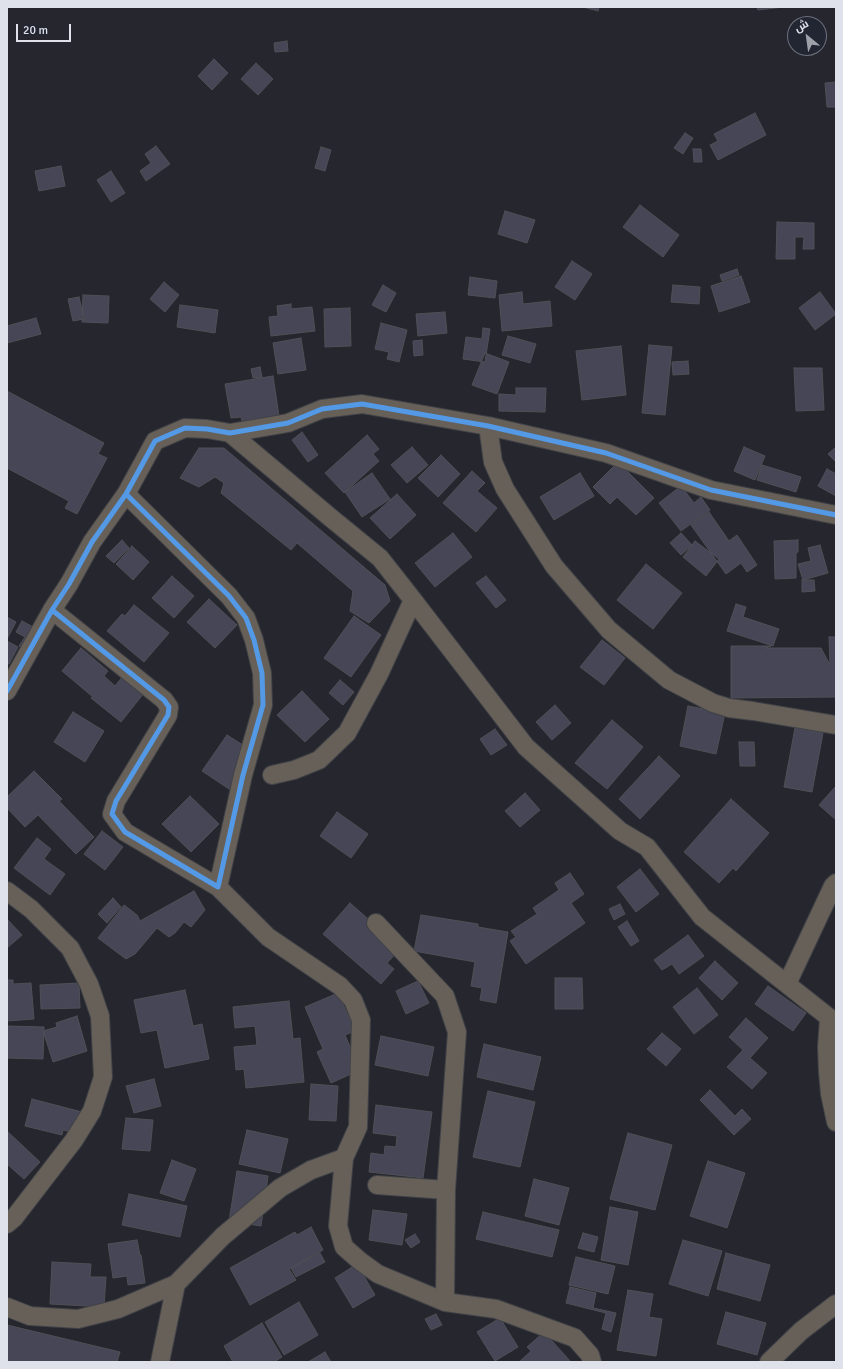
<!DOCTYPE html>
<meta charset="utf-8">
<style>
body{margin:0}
#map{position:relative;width:843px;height:1369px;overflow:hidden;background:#26272e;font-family:Signika,Cairo,sans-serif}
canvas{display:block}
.frame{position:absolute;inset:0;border:8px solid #dfe2eb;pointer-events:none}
.north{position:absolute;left:787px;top:16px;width:40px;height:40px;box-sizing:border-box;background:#222532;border:1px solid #6e717c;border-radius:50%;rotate:331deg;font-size:11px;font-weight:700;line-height:16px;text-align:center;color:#dfe2eb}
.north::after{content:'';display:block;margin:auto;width:14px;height:18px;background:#9ea1a9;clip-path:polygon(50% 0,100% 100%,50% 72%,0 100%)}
.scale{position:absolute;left:16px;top:24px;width:55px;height:18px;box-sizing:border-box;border:2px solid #dfe2eb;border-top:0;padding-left:5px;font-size:12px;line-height:14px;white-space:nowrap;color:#dfe2eb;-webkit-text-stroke:3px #222532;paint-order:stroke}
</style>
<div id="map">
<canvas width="843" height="1369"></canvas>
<div class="frame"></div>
<div class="north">ش</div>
<div class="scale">20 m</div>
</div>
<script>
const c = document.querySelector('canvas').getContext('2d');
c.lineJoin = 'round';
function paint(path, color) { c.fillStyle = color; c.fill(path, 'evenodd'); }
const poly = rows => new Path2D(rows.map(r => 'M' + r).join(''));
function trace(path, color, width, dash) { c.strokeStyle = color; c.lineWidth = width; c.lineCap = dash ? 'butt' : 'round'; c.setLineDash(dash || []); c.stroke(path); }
const building = poly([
 [583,7,599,7,598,11,583,7],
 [757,7,784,7,758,10,757,7],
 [287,41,288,51,275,52,274,43,287,41],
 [214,59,228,73,212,90,198,76,214,59],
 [256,63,273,79,258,95,241,79,256,63],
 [836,82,836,107,827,107,825,83,836,82],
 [755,113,766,135,718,160,710,145,718,141,714,134,755,113],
 [685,133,693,138,683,154,674,148,685,133],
 [156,146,170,164,146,181,140,171,151,163,145,154,156,146],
 [321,147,331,150,325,171,315,168,321,147],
 [693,149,701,149,702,162,694,162,693,149],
 [61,166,65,186,39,191,35,171,61,166],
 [111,171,125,193,111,202,97,180,111,171],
 [640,205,679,235,663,257,623,227,640,205],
 [505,211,535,220,527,243,498,234,505,211],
 [777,222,814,223,814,249,803,249,804,237,795,237,795,259,776,259,777,222],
 [572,261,592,274,575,300,555,287,572,261],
 [737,269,739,275,722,281,720,275,737,269],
 [741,276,750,302,719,312,711,286,741,276],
 [470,277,497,281,495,298,468,295,470,277],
 [164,282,179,295,165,312,150,299,164,282],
 [383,285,396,293,386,312,372,305,383,285],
 [673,285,700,287,699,304,671,302,673,285],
 [522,292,523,304,550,301,552,326,502,331,499,295,522,292],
 [820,292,836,314,815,330,799,308,820,292],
 [83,295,109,296,108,323,82,322,83,295],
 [79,297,84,319,73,321,68,299,79,297],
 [291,304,291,309,312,307,315,331,271,336,269,317,278,316,277,306,291,304],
 [180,305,218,310,215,333,177,327,180,305],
 [350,308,351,346,325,347,324,309,350,308],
 [445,312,447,333,418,336,416,314,445,312],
 [36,318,41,334,7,343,7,326,36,318],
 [381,323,407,330,399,362,387,359,389,352,375,349,381,323],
 [483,328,490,329,485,362,463,359,466,337,482,339,483,328],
 [508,336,536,344,530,363,502,355,508,336],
 [301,338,306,370,278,374,273,343,301,338],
 [422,340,423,355,414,356,413,341,422,340],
 [649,345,672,347,665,415,642,413,649,345],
 [621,346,626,395,582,400,576,351,621,346],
 [485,353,509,362,497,394,472,385,485,353],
 [688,361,689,374,673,375,672,362,688,361],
 [260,367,262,377,253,378,251,369,260,367],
 [794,368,822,368,824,410,796,411,794,368],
 [273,376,279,416,242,421,241,417,231,418,225,384,273,376],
 [516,388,546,388,545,412,499,411,499,394,516,395,516,388],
 [7,391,104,443,98,454,107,458,77,514,65,508,69,501,7,468,7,391],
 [302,432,318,455,308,462,292,440,302,432],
 [367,435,379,449,373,454,379,461,344,493,325,473,367,435],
 [412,447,428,465,407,483,391,465,412,447],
 [744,447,765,456,755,480,734,471,744,447],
 [836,447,836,462,828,454,836,447],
 [199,448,224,448,385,585,390,601,369,623,350,611,353,591,297,543,291,550,221,493,224,483,215,477,199,487,180,478,199,448],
 [441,455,460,474,438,497,418,478,441,455],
 [618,462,654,498,636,515,617,497,610,504,593,487,618,462],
 [762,465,801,477,796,492,757,480,762,465],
 [827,469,836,474,836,496,818,486,827,469],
 [472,471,485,483,477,491,497,508,476,532,443,503,472,471],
 [372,473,390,499,362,517,345,492,372,473],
 [580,473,594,496,554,520,540,497,580,473],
 [681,486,694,503,701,497,710,510,681,531,659,503,681,486],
 [397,494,416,515,390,539,370,518,397,494],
 [709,512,729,541,737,535,757,565,747,572,741,563,726,574,691,525,709,512],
 [453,533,472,557,435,587,415,563,453,533],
 [681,533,692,545,681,555,670,543,681,533],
 [122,540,129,548,114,563,106,556,122,540],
 [798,540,798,552,796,553,796,578,775,579,774,541,798,540],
 [695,541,719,559,706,576,683,557,695,541],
 [820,545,828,573,803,580,798,564,811,561,808,548,820,545],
 [132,546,149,562,133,580,116,564,132,546],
 [646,564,682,593,653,629,617,600,646,564],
 [172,576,194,596,174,618,152,598,172,576],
 [486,576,506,600,496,608,476,583,486,576],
 [802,580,814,580,815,591,802,592,802,580],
 [209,599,237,625,215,648,187,622,209,599],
 [736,604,746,607,743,617,779,629,773,646,727,631,736,604],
 [134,605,169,633,144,662,107,631,122,614,125,616,134,605],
 [354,616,381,635,351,677,324,658,354,616],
 [7,617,16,622,7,639,7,617],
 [22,621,44,633,32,653,19,646,25,637,16,632,22,621],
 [829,637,836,637,836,697,731,698,731,646,771,646,766,648,821,648,830,665,829,637],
 [602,640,625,658,604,685,580,667,602,640],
 [7,641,18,647,9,664,7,663,7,641],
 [81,648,108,671,104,676,115,686,123,676,144,693,121,722,91,698,93,697,62,671,81,648],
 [340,680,354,692,343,705,329,693,340,680],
 [302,691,329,719,305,742,277,715,302,691],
 [555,705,571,723,552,740,536,722,555,705],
 [688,706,725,713,716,754,680,746,688,706],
 [73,712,104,731,85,762,54,742,73,712],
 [612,720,643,747,607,789,575,763,612,720],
 [795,728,823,733,812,792,784,787,795,728],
 [495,729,507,745,491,755,480,739,495,729],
 [227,735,257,754,232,791,202,771,227,735],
 [739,742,754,742,755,766,740,766,739,742],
 [659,756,680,776,640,819,619,799,659,756],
 [34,771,62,799,59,801,94,837,76,854,38,815,25,827,7,808,7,797,34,771],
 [836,786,836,820,819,805,836,786],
 [525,793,540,810,520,827,505,811,525,793],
 [190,796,219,824,191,852,162,824,190,796],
 [731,799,769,833,736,871,733,868,719,883,684,852,731,799],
 [337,812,368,834,351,858,320,836,337,812],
 [102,831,123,847,105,870,84,854,102,831],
 [37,838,51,849,44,859,65,874,50,895,14,868,37,838],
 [640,869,659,894,636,912,617,887,640,869],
 [570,873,584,894,571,903,585,923,526,964,510,941,516,937,511,931,537,914,533,908,559,890,555,883,570,873],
 [194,891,205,910,191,927,184,922,175,933,169,937,157,928,135,954,126,959,98,938,124,905,137,915,140,921,194,891],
 [113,898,121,907,107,923,98,914,113,898],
 [350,903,401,948,387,963,394,969,381,984,323,934,350,903],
 [620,904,625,914,614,920,609,909,620,904],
 [421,915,478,924,478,927,508,932,496,1003,480,1000,482,988,471,986,475,962,414,951,421,915],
 [7,919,22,935,7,948,7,919],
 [627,921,639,941,631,946,618,927,627,921],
 [688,935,704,956,679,974,672,964,662,970,654,960,688,935],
 [715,961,738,983,722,1000,699,978,715,961],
 [555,978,582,978,583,1009,555,1009,555,978],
 [7,980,13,980,13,984,31,983,34,1019,7,1021,7,980],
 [418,981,429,1003,406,1014,396,991,418,981],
 [79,983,80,1008,41,1009,40,985,79,983],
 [768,986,806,1013,793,1031,755,1004,768,986],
 [697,988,718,1015,694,1034,673,1007,697,988],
 [185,990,193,1026,202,1024,209,1059,165,1068,157,1030,141,1033,134,1000,185,990],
 [338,993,355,1031,345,1035,360,1070,331,1083,317,1052,323,1049,305,1007,338,993],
 [289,1001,293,1039,300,1038,304,1082,246,1088,244,1069,236,1070,234,1047,257,1045,255,1026,235,1028,233,1007,289,1001],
 [77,1016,87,1051,53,1062,43,1031,57,1027,56,1023,77,1016],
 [746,1018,768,1038,750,1058,767,1073,752,1089,727,1067,743,1050,729,1037,746,1018],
 [7,1026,44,1027,43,1059,7,1058,7,1026],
 [662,1033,681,1049,666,1066,647,1049,662,1033],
 [381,1036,434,1047,428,1076,375,1065,381,1036],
 [484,1044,541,1057,533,1090,477,1077,484,1044],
 [154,1079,161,1106,134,1113,126,1086,154,1079],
 [311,1084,338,1086,336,1121,309,1120,311,1084],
 [710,1090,735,1116,742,1109,751,1119,734,1135,700,1100,710,1090],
 [488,1091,535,1102,520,1167,473,1157,488,1091],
 [32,1099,82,1112,76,1133,63,1130,62,1135,25,1126,32,1099],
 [376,1105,432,1112,423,1178,369,1172,371,1153,384,1155,385,1146,396,1147,397,1136,373,1133,376,1105],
 [126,1118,153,1120,150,1151,122,1149,126,1118],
 [247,1130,288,1139,280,1173,239,1164,247,1130],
 [7,1131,40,1162,24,1179,7,1164,7,1131],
 [628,1133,672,1145,655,1210,610,1199,628,1133],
 [172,1160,196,1169,184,1201,160,1193,172,1160],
 [708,1161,745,1173,727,1228,690,1216,708,1161],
 [237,1171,268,1176,261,1226,229,1221,237,1171],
 [534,1179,569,1188,559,1225,525,1216,534,1179],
 [129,1194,187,1206,180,1237,122,1225,129,1194],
 [610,1207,638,1212,628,1265,601,1260,610,1207],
 [373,1210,407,1214,402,1245,369,1240,373,1210],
 [483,1212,559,1230,552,1257,476,1239,483,1212],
 [311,1227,323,1250,289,1269,296,1280,250,1305,230,1268,295,1232,297,1235,311,1227],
 [583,1233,598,1237,594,1252,578,1248,583,1233],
 [415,1234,420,1242,411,1248,405,1240,415,1234],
 [137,1240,140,1255,141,1255,145,1283,128,1285,127,1276,113,1278,108,1244,137,1240],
 [683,1240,722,1251,708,1296,669,1284,683,1240],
 [320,1253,325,1262,296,1277,291,1268,320,1253],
 [726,1253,770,1265,760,1301,717,1289,726,1253],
 [576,1257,615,1266,608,1294,569,1285,576,1257],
 [52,1262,91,1264,90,1277,106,1277,104,1307,50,1304,52,1262],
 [357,1264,375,1295,353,1308,335,1278,357,1264],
 [570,1287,596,1293,593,1308,616,1313,611,1332,602,1329,606,1313,566,1303,570,1287],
 [628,1290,653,1294,649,1317,662,1319,656,1356,617,1350,628,1290],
 [299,1302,318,1335,284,1355,265,1322,299,1302],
 [726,1312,766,1323,757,1355,717,1344,726,1312],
 [436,1314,442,1325,431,1330,425,1319,436,1314],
 [500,1318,518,1347,495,1361,477,1332,500,1318],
 [262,1323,282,1357,274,1362,233,1362,224,1346,262,1323],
 [7,1325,120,1352,117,1362,7,1362,7,1325],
 [544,1332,571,1362,519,1362,531,1351,527,1347,544,1332],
 [325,1352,331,1362,308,1362,325,1352]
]);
paint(building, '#464657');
trace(building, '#4f5056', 1);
const street = poly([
 [488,426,493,462,505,489,554,566,609,630,669,680,713,703,729,708,753,711,836,725],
 [230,433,331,518,380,558,413,600,379,674,347,733,319,760,294,770,272,775],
 [413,600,526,747,620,831,647,847,702,917,836,1023],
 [52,610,164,700,169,707,168,715,116,801,112,814,125,832,218,887,243,775,263,705,262,673,254,640,246,618,229,596,126,494],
 [7,691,52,610,69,584,92,542,126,494,155,441,185,428,207,429,230,433,288,423,322,409,362,404,488,426,606,453,711,490,836,515],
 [7,891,31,909,70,948,89,984,100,1016,103,1077,92,1111,74,1140,14,1218,7,1224],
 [376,923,445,996,457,1032,446,1190,445,1302],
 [787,984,833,886,836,883],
 [829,1018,827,1047,828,1072,830,1094,836,1122],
 [344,1158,338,1226,344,1247,360,1261,378,1274,445,1302,496,1309,575,1338,590,1355,592,1362],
 [377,1185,446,1190],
 [7,1307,30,1316,78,1319,118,1309,176,1284,223,1236,280,1188,311,1170,344,1158,358,1127,361,1020,353,1000,340,986,268,937,218,887],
 [160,1362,176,1284],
 [769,1362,801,1331,836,1304]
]);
trace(street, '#414248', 20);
trace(street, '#666058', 18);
trace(poly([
 [52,610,164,700,169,707,168,715,116,801,112,814,125,832,218,887,243,775,263,705,262,673,254,640,246,618,229,596,126,494],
 [7,691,52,610,69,584,92,542,126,494,155,441,185,428,207,429,230,433,288,423,322,409,362,404,488,426,606,453,711,490,836,515]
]), '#5399e6', 5);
</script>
